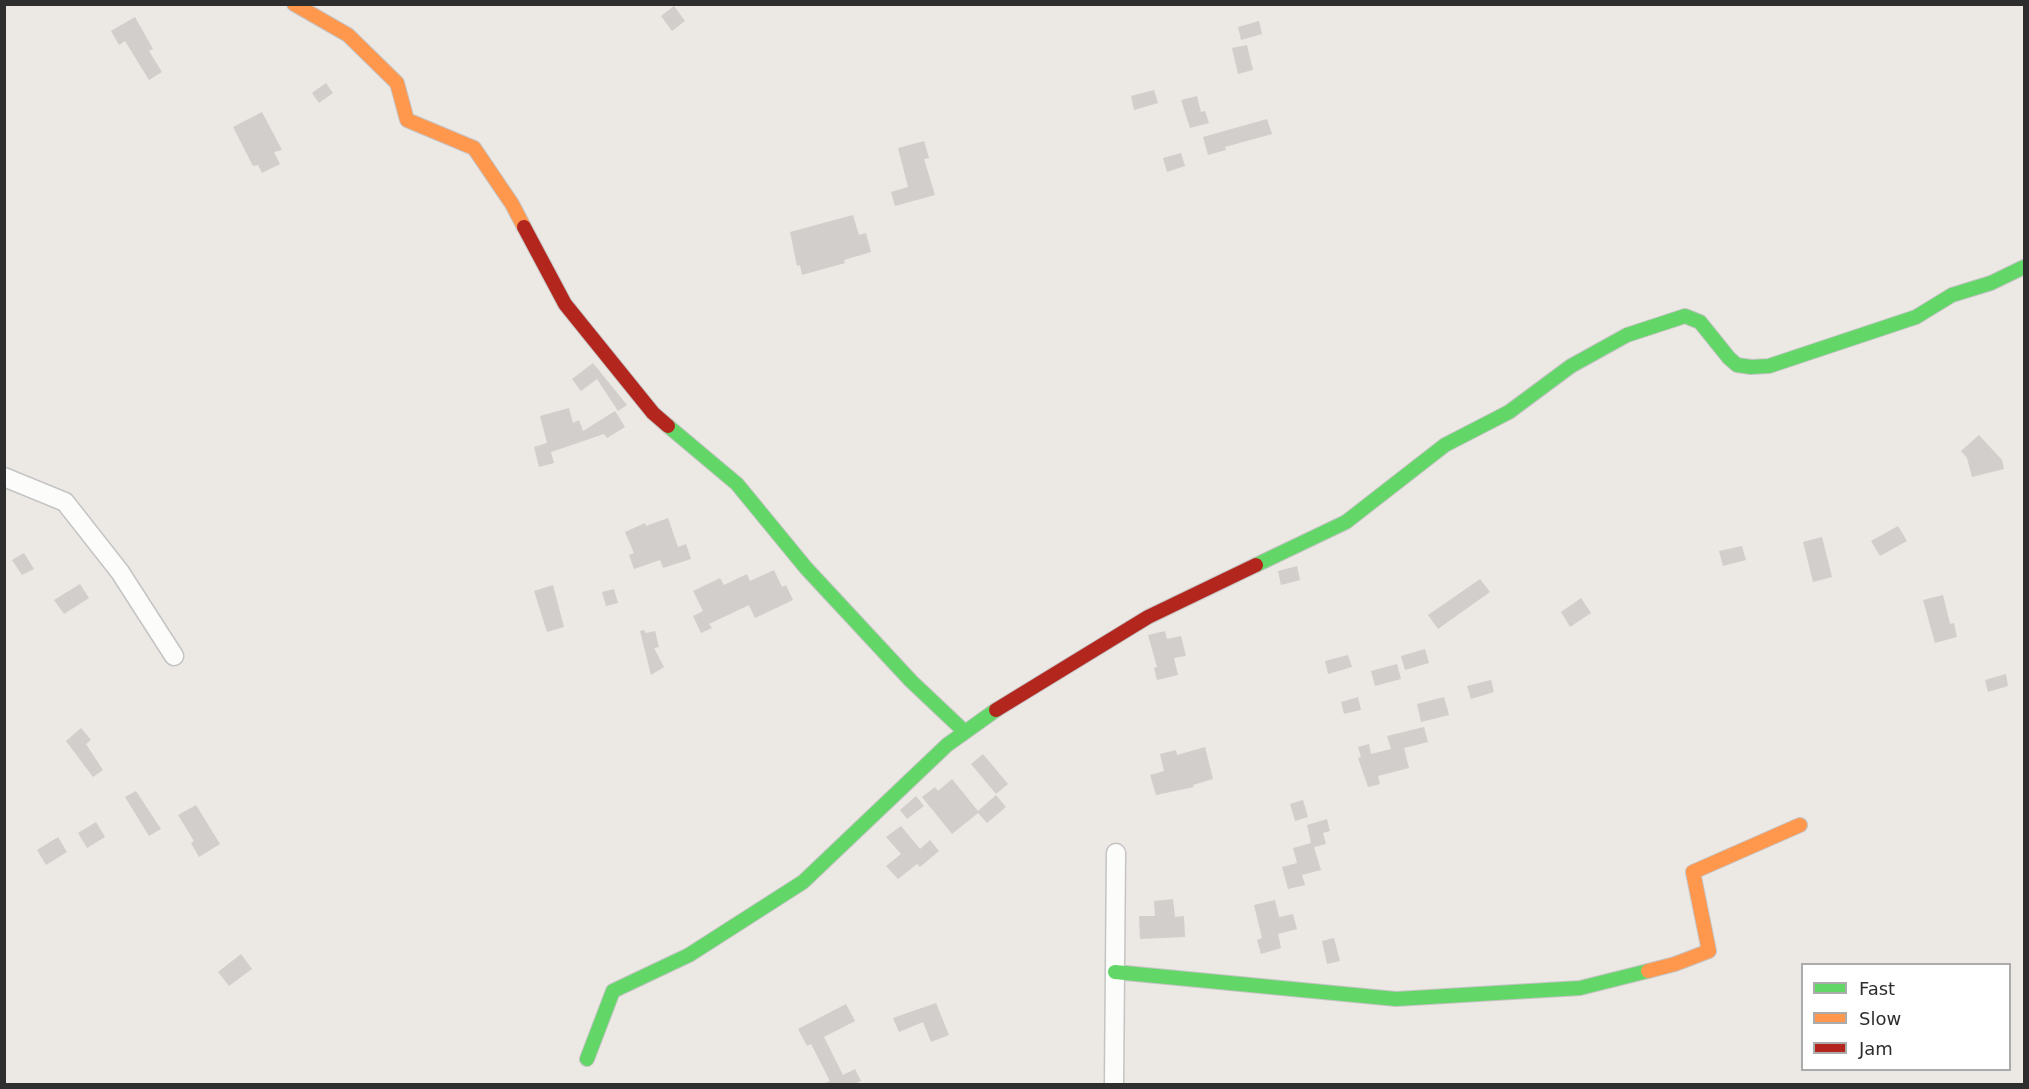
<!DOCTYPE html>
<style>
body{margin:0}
#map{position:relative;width:2029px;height:1089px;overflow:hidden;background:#ece8e4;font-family:"DejaVu Sans",sans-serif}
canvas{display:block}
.frame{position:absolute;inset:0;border:6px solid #2e2e2e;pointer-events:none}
.legend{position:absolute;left:1801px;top:963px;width:210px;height:108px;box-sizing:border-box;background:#fff;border:2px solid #ababab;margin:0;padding:8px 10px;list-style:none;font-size:18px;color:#2e2e2e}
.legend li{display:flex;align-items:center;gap:12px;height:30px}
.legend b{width:30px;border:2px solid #ababab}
</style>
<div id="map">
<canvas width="2029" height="1089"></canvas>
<div class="frame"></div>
<ul class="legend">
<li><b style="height:8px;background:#63d668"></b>Fast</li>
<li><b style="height:8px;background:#ff974d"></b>Slow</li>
<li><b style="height:8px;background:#b3261e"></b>Jam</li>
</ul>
</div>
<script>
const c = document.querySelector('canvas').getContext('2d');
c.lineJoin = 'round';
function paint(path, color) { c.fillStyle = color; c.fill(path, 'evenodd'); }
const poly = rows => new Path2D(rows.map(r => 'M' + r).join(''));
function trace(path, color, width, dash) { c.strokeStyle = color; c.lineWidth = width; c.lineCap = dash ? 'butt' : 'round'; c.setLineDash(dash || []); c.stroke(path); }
paint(poly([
 [674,6,685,21,672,31,661,16],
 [135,17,153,49,149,51,162,72,149,80,125,41,119,45,111,31],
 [1259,21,1262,34,1241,40,1238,27],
 [1247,45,1253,70,1238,74,1232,48],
 [326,83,333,93,319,103,312,93],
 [1154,90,1158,103,1134,110,1131,96],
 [1197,96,1201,112,1205,111,1209,123,1190,128,1181,100],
 [262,112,282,150,274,152,280,164,262,173,258,165,253,166,233,127],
 [1267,119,1272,134,1225,147,1226,150,1208,155,1203,137],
 [924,141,929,158,924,159,935,195,895,206,891,192,908,187,898,148],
 [1181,153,1185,166,1167,172,1163,158],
 [853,215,859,235,866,233,871,252,844,260,845,263,802,275,800,265,797,266,790,232],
 [593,363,627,405,618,411,597,379,581,391,572,379],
 [569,408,573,423,579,420,583,431,615,411,625,427,607,438,604,434,551,452,554,463,539,467,534,447,547,443,540,416],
 [1979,435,2002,460,2004,469,1972,477,1967,458,1961,451],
 [668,518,678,547,686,544,691,559,663,568,660,560,634,569,629,555,634,553,625,532,645,523,646,526],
 [1898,526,1907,541,1880,556,1871,541],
 [1822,537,1832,577,1813,582,1803,542],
 [1742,546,1746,560,1723,566,1719,551],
 [24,553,34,569,22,575,12,560],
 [1297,566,1300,580,1281,585,1278,571],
 [774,570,782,587,786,585,793,600,755,618,749,605,709,624,712,628,701,633,693,616,703,611,693,591,720,578,724,585,747,574,750,581],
 [1480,579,1490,592,1438,629,1428,615],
 [80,584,89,598,64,614,54,600],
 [553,585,564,627,547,632,534,591],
 [614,589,618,603,606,606,602,592],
 [1943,595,1950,624,1954,623,1957,637,1935,643,1923,600],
 [1581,598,1591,613,1570,627,1561,612],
 [644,630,646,633,655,631,659,647,654,648,664,667,651,675,640,631],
 [1165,631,1167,639,1181,636,1186,656,1174,658,1178,675,1157,680,1154,668,1157,667,1148,635],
 [1425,649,1429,663,1405,670,1401,656],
 [1348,655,1352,667,1328,674,1325,661],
 [1397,664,1401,679,1375,686,1371,671],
 [2006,674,2008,686,1988,692,1985,680],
 [1491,680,1494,692,1471,699,1467,686],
 [1358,697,1361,710,1344,714,1341,702],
 [1444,697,1449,715,1421,722,1417,704],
 [1424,727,1428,742,1404,748,1409,768,1378,776,1380,784,1368,787,1358,758,1361,757,1358,747,1369,744,1371,754,1391,749,1387,736],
 [81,728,91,740,86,744,103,770,93,777,66,741],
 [1205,747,1213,779,1193,785,1194,787,1156,795,1150,775,1164,771,1160,754,1176,750,1177,755],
 [983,754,1008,784,996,794,971,764],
 [952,779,978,811,996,795,1006,807,987,823,978,813,952,834,922,797,935,787,938,791],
 [136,791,161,829,149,836,125,797],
 [916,796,924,806,907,819,900,810],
 [1303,800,1308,817,1295,821,1290,804],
 [196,805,220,844,199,857,191,843,194,841,178,815],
 [1327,819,1330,831,1323,833,1326,844,1314,847,1321,870,1302,875,1305,885,1288,889,1282,867,1297,863,1293,848,1311,843,1307,825],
 [96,822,105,837,87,848,78,833],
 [901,826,920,849,930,840,939,851,920,867,917,864,898,879,886,866,901,854,886,837],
 [58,837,67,852,46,865,37,850],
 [1173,899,1175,917,1184,916,1185,937,1140,939,1139,916,1155,916,1154,901],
 [1275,900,1279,917,1293,914,1297,929,1278,934,1281,948,1261,954,1257,940,1262,938,1254,905],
 [1334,938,1340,961,1327,964,1322,941],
 [241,954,252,969,229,986,218,972],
 [936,1003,949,1035,931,1042,923,1022,899,1032,893,1018],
 [846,1004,855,1021,824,1037,843,1075,855,1069,861,1081,854,1084,822,1084,830,1081,811,1044,807,1046,798,1029]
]), '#d1cecb');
const street = poly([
 [4,477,65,502,120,572,174,656],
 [1114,1084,1116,853]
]);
const fast = poly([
 [668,426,737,484,806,568,911,681,965,732],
 [1256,565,1346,522,1445,445,1509,412,1571,366,1627,335,1685,316,1700,322,1729,358,1737,365,1751,367,1769,366,1916,317,1952,295,1991,283,2024,267],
 [1115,972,1396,999,1580,988,1648,971],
 [587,1059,613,991,689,955,803,882,947,745,996,710]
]);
const slow = poly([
 [294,4,348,35,397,83,407,120,474,148,512,204,524,227],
 [1648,971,1675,964,1709,951,1693,872,1800,825]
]);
const jam = poly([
 [524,227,565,304,653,413,668,426],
 [996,710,1148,617,1256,565]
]);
trace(street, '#c5c4c5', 21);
trace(fast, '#c5c4c5', 16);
trace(slow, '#c5c4c5', 16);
trace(jam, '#c5c4c5', 16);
trace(street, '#fcfcfb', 18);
trace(fast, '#63d668', 14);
trace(slow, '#ff974d', 14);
trace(jam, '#b3261e', 14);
</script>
